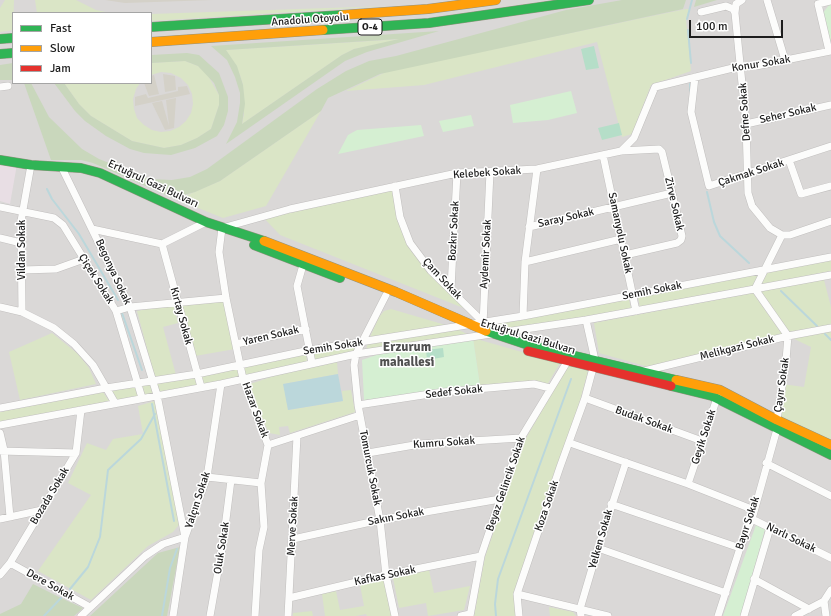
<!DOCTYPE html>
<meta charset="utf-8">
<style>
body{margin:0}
#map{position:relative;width:831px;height:616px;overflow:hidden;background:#ebe8e5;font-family:Signika,sans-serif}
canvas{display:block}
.legend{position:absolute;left:12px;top:12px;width:140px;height:72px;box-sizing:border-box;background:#fff;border:1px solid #a5a5a5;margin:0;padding:5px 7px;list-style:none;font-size:12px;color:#1d1d1d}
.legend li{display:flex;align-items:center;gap:8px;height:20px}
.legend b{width:20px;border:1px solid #a5a5a5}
.scale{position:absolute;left:689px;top:20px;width:94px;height:18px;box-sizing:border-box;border:2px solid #1d1d1d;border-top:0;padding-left:5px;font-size:12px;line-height:14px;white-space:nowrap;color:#1d1d1d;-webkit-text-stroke:3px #fff;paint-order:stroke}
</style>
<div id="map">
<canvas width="831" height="616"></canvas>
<ul class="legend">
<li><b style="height:5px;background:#30b455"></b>Fast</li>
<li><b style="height:5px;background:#ff9f0a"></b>Slow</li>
<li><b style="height:5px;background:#e5322d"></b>Jam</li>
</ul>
<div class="scale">100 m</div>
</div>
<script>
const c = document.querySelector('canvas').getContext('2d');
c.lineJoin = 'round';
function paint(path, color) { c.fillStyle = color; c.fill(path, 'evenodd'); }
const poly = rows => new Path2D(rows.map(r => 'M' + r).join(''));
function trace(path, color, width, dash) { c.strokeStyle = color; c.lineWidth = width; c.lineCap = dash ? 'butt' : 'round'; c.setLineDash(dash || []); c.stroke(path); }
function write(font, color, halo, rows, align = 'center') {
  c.font = font + ' Signika,sans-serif'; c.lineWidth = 3; c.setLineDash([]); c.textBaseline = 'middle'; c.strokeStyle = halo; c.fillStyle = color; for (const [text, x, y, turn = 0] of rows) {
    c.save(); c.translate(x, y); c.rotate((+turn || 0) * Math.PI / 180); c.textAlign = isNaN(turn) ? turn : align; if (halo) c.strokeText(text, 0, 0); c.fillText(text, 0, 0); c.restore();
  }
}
paint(poly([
 [0,0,831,0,831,616,0,616],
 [13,13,151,13,151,83,13,83]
]), '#dad8d7');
paint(poly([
 [0,160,17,164,10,204,0,201]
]), '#e8dee4');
paint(poly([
 [105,0,213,0,125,3],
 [163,74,175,76,176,90,165,92],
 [154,75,159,94,149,96,144,83,151,83,151,76],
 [187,86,190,94,135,106,135,97,146,94,148,98,178,91,178,87],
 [176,98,174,128,165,130,152,103,162,101,169,126,166,100]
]), '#d4d1c8');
paint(poly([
 [5,0,14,0,13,30,0,32,0,8],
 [35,0,76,0,96,10,110,13,37,13],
 [387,6,151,21,151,14],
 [686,9,690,9,686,19,691,71,651,85,632,134,622,137,597,42,424,85,346,91,388,71],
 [403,39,354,49,342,55,242,124,244,114,243,85,240,75,226,50],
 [185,61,198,66,207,74,219,95,219,105,211,129,197,138,181,145,164,148,132,141,91,116,79,104,64,83,140,83,136,89,133,99,134,109,137,118,144,125,152,130,161,132,170,131,179,127,186,121,191,113,193,104,192,94,188,85,181,78,171,73,161,72,151,75,151,63],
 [321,111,266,206,223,218,173,198,185,196,220,181],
 [395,186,410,243,471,311,280,235,262,216],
 [831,259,831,271,760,285,766,272],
 [759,273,753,286,640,307,638,297],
 [823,276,831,307,831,447,777,420,782,384,804,387,811,347,788,336,755,289],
 [753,293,782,334,649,367,599,353,594,323],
 [225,299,235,349,195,356,181,304],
 [629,299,631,309,501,330,488,324],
 [173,304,178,323,163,327,176,375,155,378,137,311],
 [391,309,449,326,370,337,379,317,384,311],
 [455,328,469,335,365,352,368,343],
 [52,333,78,354,89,368,96,384,20,400,9,352],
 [473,338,560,363,547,385,535,381,480,385],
 [357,345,354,353,315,361,314,352],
 [306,354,307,363,245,376,242,367],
 [337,362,338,374,284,384,288,410,343,401,342,391,351,390,355,412,290,433,288,426,279,427,280,435,269,433,247,385,280,374],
 [568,365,588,371,576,415,516,585,514,598,516,616,474,616,485,557,525,440],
 [238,368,240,378,203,385,200,376],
 [195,376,197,385,158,393,156,384],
 [150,383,153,393,152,395,143,395,142,385],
 [136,386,139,396,116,400,112,390],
 [103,392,109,401,0,422,0,412],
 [158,400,182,521,173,532,148,546,91,600,38,571,91,495,68,483,87,443,106,450,113,439,143,434,138,406],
 [429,570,434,593,470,586,464,610,428,616,426,603,399,608,393,578],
 [384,580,391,616,367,616,366,614,356,616,325,616,322,594,336,591,340,610,364,606,360,585],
 [549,607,573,612,576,616,550,616],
 [312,611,313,616,293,616,293,613]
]), '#dae5c6');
paint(poly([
 [622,0,686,0,683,9,380,74,328,98,321,111,220,181,195,192,173,198,93,163,81,160,51,160,24,83,31,83,49,117,82,149,99,159,150,179,172,180,190,177,207,169,317,89,346,71,369,61,396,56,566,10],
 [696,0,717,0,694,7],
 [439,31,367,52,345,61,226,144,237,122,240,103,240,93,235,77,227,60,211,46],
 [399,39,354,49,342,55,242,124,245,104,243,85,237,66,226,50],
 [187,53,199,55,219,73,228,97,228,111,224,125,217,136,195,148,171,155,144,153,130,149,106,136,85,121,75,111,54,83,64,83,79,104,91,116,132,141,164,148,181,145,197,138,211,129,219,105,219,95,214,83,198,66,185,61,151,63,151,55],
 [13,63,13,80,0,80,0,65],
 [180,547,167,616,90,616,158,553],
 [33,584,61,598,83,608,74,616,0,616,0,614,21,604]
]), '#c9d7bc');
paint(poly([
 [829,5,831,5,831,47,823,13],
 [571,91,577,113,548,120,513,123,510,105],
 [471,115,474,126,443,132,439,121],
 [421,125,424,136,338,154,348,135,357,130],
 [473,338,480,385,364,400,362,360,385,352],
 [756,525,765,529,741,616,723,616]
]), '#d5efd2');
paint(poly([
 [594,46,599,68,586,70,581,49],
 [619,123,622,135,602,140,598,128],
 [443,348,444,357,427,360,426,350]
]), '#b5dec8');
paint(poly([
 [338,374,343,401,288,410,283,384]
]), '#bbd7db');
trace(poly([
 [687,19,692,0],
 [688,30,691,63],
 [690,91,690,84],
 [47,189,52,199,79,234,118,300],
 [707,192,714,222,720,236,749,263],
 [781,291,817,326],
 [122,313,142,370],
 [825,334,831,340],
 [152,404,174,521],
 [70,589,88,567,100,537,108,470,141,439,155,414],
 [44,616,61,598],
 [162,616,170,568,177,549],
 [496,616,495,604,498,579,571,379]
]), '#bbd7db', 2);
const street = poly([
 [767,0,785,60],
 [701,12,726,6,733,9,735,13,746,124,748,193,752,206,770,228,782,235,790,235,831,221],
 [735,13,736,4,742,0],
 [829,51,818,4,831,1],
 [695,77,691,112,709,186,831,146],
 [0,87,8,86],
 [746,124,831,105],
 [621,151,634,138,655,87,741,66,756,66,831,51],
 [603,155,636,311],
 [789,160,801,194,831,186],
 [62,168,130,307,157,395,185,537],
 [395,186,400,217,410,243,431,271,483,322],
 [0,207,54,218,63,225,116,311,142,398],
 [529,227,672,193],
 [92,229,162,244,201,387],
 [0,238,21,243],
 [162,244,206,222],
 [525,262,621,239],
 [303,265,297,286,312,363],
 [22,270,56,269,84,259],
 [451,288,457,173],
 [755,289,788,336,786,360,777,420],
 [755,289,782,235],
 [386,295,356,354,354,365,358,405,380,520,386,575,395,616],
 [0,307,22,312,54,328,74,344,93,365,115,403],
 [116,311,130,307,226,298],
 [22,312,21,221,31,165],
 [523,316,525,262,537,169],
 [483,324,490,172],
 [236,344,306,329],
 [644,371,788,336,831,328],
 [585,398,702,441],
 [358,405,443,392,534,384,550,388],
 [0,408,106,388,197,374,310,350,523,316,831,257],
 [0,425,221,384,356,354,586,320,831,275],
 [0,433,4,450,10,517],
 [570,443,688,484,754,510],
 [268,445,360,415],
 [0,451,76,453],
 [368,453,420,444,521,438],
 [766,463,831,496],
 [207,477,261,483],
 [688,484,718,395],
 [611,504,740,548],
 [0,519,42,510],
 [752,519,831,558],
 [293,539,380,520,500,499],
 [598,548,726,593],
 [10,563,90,607],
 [0,575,10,563,76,453,81,410],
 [754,579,809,609],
 [517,594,608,616],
 [289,598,386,575,481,556],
 [824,601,826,616],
 [81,616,145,556,163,544,185,537],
 [173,616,185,537,207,477,221,384],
 [210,616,223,543,231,480],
 [255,616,259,550,264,527,261,483,268,445,243,379,226,298,219,252,222,228,290,209,457,173,537,169,621,151,659,149,662,152,672,193,682,236,681,240,677,243,625,255],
 [288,616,297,436],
 [461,616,470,614],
 [470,616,481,556,521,438,567,362],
 [519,616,517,594,560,467,585,398,593,368,595,360,586,320],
 [581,616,580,609,598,548,626,462],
 [718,616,740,548,752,519,777,429],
 [744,616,770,528],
 [795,616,824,601,831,590]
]);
const fast = poly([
 [151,27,342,15],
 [323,30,429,23,589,0],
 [0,39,13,38],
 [0,54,13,53],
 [0,160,31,165,81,168,100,173,206,222,264,241],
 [254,245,340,278],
 [486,331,525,344,676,380],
 [671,386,712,396,831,455]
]);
const slow = poly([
 [342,15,428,9,496,0],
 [151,42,323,30],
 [264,241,396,292,486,331],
 [676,380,720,390,777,420,831,445]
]);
const jam = poly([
 [528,351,671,386]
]);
trace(street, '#c1bfbe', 8);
trace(fast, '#93927f', 10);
trace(slow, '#93927f', 10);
trace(jam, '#93927f', 10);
trace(street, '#fcfcfb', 7);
trace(fast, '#30b455', 9);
trace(slow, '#ff9f0a', 9);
trace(jam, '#e5322d', 9);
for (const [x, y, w] of [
 [370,27,24]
]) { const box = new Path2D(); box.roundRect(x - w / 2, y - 8, w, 16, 3); c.fillStyle = '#fff'; c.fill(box); trace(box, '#1d1d1d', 1); }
write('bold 10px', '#1d1d1d', null, [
 ["O-4",370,27]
]);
write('11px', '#1d1d1d', '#fff', [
 ["Anadolu Otoyolu",310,20,-4],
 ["Konur Sokak",761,64,-9],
 ["Defne Sokak",745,112,-94],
 ["Seher Sokak",788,114,-13],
 ["Kelebek Sokak",487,173,-4],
 ["Çakmak Sokak",751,173,-18],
 ["Ertuğrul Gazi Bulvarı",153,184,25],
 ["Zirve Sokak",674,204,77],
 ["Saray Sokak",566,218,-13],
 ["Bozkır Sokak",454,231,-87],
 ["Samanyolu Sokak",620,233,78],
 ["Vildan Sokak",22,250,-90],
 ["Aydemir Sokak",486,254,-87],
 ["Begonya Sokak",113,272,65],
 ["Çiçek Sokak",96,279,58],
 ["Çam Sokak",442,279,47],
 ["Semih Sokak",652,291,-11],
 ["Kırtay Sokak",181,316,75],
 ["Yaren Sokak",271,336,-13],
 ["Ertuğrul Gazi Bulvarı",528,337,17],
 ["Semih Sokak",333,347,-9],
 ["Melikgazi Sokak",737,348,-14],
 ["Çayır Sokak",782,385,-82],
 ["Sedef Sokak",454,392,-6],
 ["Hazar Sokak",255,410,70],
 ["Budak Sokak",644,420,20],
 ["Geyik Sokak",704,437,-72],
 ["Kumru Sokak",444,443,-4],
 ["Tomurcuk Sokak",370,468,79],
 ["Beyaz Gelincik Sokak",506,484,-71],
 ["Bozada Sokak",50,496,-59],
 ["Yalçın Sokak",198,500,-72],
 ["Koza Sokak",547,506,-71],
 ["Sakın Sokak",396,517,-11],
 ["Bayır Sokak",748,523,-72],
 ["Merve Sokak",293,526,-87],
 ["Narlı Sokak",791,538,26],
 ["Yelken Sokak",601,539,-74],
 ["Oluk Sokak",222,548,-81],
 ["Kafkas Sokak",385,576,-12],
 ["Dere Sokak",50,585,29]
]);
write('bold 13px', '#505050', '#fff', [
 ["Erzurum",407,348],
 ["mahallesi",407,363]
]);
</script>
